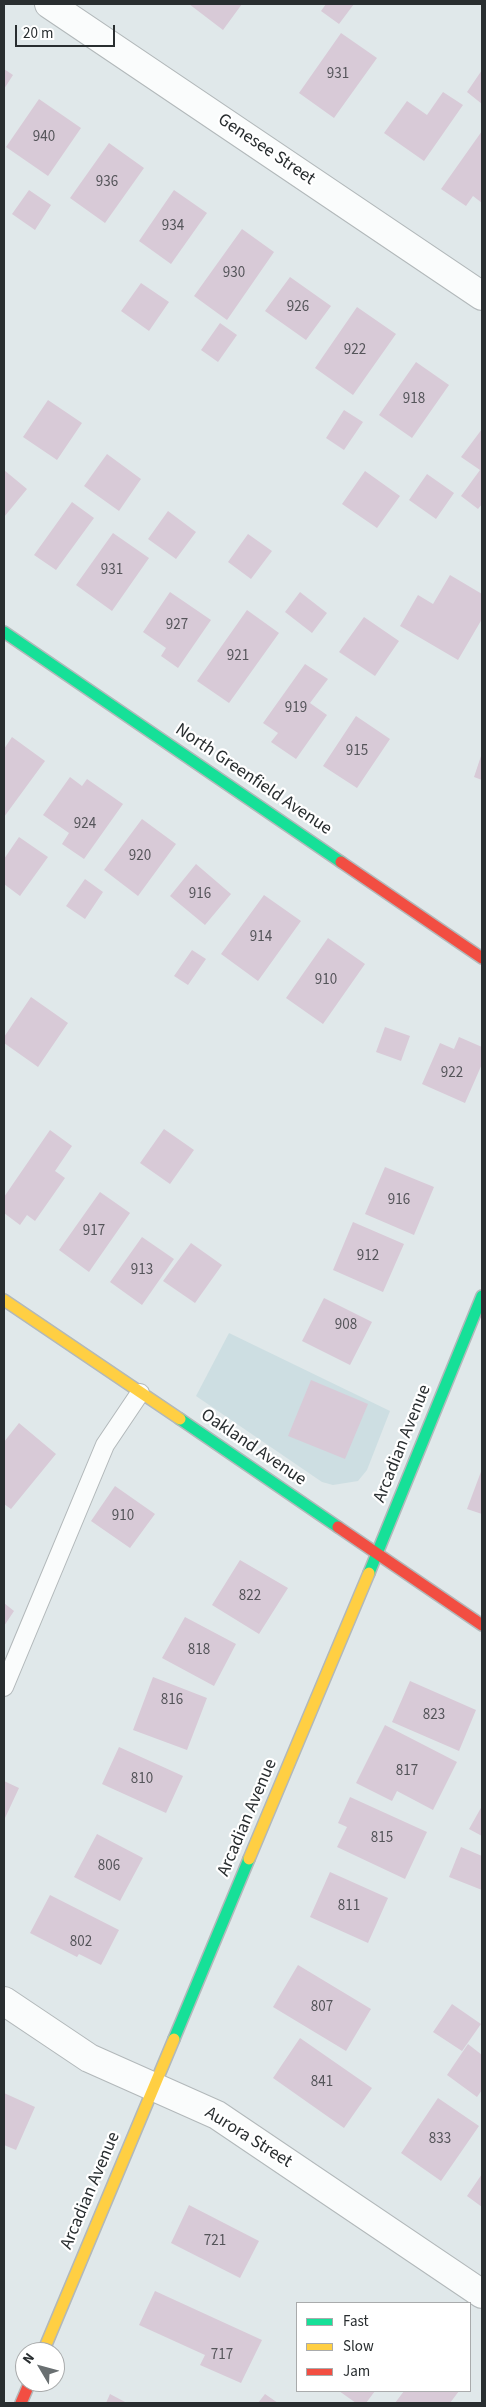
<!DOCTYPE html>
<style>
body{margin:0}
#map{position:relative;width:486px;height:2407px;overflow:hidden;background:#e0e8ea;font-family:"Source Sans 3",sans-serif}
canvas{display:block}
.frame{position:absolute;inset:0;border:5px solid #292e30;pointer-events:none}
.legend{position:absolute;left:296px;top:2302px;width:175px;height:90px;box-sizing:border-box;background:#fff;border:1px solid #a9abac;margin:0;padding:6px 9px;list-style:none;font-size:15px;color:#292e30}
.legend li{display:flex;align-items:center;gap:10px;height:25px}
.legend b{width:25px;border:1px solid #a9abac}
.north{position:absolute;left:15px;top:2342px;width:50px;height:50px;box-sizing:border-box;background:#fff;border:1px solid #a9abac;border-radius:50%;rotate:307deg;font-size:14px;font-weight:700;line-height:20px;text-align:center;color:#292e30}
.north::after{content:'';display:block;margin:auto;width:18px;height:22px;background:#696f71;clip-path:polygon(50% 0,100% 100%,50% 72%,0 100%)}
.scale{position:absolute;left:15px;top:25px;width:100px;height:22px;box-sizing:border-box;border:2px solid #292e30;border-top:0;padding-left:6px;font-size:15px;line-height:18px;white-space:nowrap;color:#292e30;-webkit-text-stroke:4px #fff;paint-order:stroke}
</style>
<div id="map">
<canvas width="486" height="2407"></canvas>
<div class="frame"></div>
<ul class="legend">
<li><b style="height:6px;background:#16e098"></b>Fast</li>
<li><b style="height:6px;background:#ffcf43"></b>Slow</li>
<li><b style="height:6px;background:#f24e42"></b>Jam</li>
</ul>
<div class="north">N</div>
<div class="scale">20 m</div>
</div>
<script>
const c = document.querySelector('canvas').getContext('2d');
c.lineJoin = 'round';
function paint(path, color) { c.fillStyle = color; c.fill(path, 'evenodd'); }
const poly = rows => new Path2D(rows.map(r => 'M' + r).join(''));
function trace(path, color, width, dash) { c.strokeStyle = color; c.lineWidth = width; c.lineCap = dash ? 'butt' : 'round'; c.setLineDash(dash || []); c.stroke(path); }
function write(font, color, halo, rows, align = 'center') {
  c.font = font + ' "Source Sans 3",sans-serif'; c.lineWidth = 4.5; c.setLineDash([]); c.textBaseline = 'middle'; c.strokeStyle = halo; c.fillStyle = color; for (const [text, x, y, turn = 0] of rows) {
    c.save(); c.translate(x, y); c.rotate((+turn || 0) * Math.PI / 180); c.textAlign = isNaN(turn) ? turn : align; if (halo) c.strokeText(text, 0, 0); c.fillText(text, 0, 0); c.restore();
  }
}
paint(poly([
 [229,1333,390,1411,367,1470,358,1481,333,1485,322,1482,196,1396]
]), '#cddee2');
paint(poly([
 [189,4,242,4,223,30],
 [326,4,354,4,339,24,321,11],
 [341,33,377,58,334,118,299,93],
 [4,69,13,75,4,89],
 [482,70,482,104,467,92],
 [443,92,463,105,424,161,384,133,407,101,427,115],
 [39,99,81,128,48,176,6,147],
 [482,131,482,203,473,196,466,206,441,189],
 [109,143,144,168,105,223,70,198],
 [29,190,51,205,35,230,12,214],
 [174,190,207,213,171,264,139,241],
 [242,229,274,252,227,320,194,296],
 [290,277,331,306,306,340,265,311],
 [141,283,169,302,149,331,121,311],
 [357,307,396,334,353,395,315,368],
 [220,323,237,335,218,362,201,350],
 [416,362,449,385,412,438,379,415],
 [48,400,82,423,57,460,23,437],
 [344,410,363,422,344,450,326,438],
 [482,429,482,504,478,509,461,496,480,470,461,457],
 [107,454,141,479,119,511,84,486],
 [4,470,27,489,4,517],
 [365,471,400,496,377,528,342,504],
 [427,474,454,493,436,519,409,500],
 [72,502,94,518,56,570,34,555],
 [168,511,196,532,176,559,148,539],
 [113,533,149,558,112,611,76,585],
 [248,534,272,551,251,579,228,562],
 [450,575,482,594,482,619,458,660,400,626,418,595,433,604],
 [170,592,211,620,178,668,161,656,166,648,143,632],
 [300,592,327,613,312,633,285,612],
 [247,610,279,633,229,703,197,681],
 [364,617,399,641,375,676,339,652],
 [305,664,328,679,310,703,327,715,296,759,271,742,278,733,263,723],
 [356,716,390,739,357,788,323,766],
 [12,737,45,761,4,817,4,749],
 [482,753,482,780,474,777],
 [70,777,82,786,87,779,123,804,84,859,62,844,69,833,43,815],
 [142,819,176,844,138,896,104,870],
 [19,837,48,857,20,896,4,884,4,859],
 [196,864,231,894,205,925,170,896],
 [85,879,103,892,85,919,66,906],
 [264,895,301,921,258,981,221,954],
 [328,938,365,964,323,1024,286,998],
 [192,950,206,959,188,985,174,976],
 [31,997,68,1023,38,1067,4,1043,4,1037],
 [385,1027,410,1036,401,1061,376,1052],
 [459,1037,482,1047,482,1064,465,1103,422,1084,440,1043,454,1049],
 [164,1129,194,1150,170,1184,140,1163],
 [50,1130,72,1146,55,1171,65,1178,35,1221,27,1215,20,1225,4,1213,4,1197],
 [385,1167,434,1187,414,1235,365,1214],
 [100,1192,130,1213,89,1272,59,1250],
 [353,1222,404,1244,383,1292,333,1270],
 [142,1237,174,1259,142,1305,110,1282],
 [191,1243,222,1265,195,1303,163,1281],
 [324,1298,372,1322,350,1365,302,1341],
 [311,1380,368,1404,345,1459,288,1436],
 [19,1423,56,1454,11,1509,4,1504,4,1442],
 [482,1469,482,1514,467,1509],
 [115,1486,155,1514,130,1548,91,1521],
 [240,1560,288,1588,259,1634,212,1605],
 [4,1603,14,1611,4,1626],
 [185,1617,236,1644,214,1686,162,1658],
 [153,1677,207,1698,187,1750,133,1730],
 [410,1681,476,1710,459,1751,392,1722],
 [385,1725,457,1762,433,1810,397,1791,392,1801,356,1783],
 [119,1747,183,1776,166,1813,102,1784],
 [4,1781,19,1788,5,1818,4,1817],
 [350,1797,427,1832,405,1879,337,1847,347,1827,338,1823],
 [482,1806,482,1836,469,1829],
 [97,1834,143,1858,120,1901,74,1877],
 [461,1847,482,1856,482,1890,449,1877],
 [330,1872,388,1898,368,1943,310,1917],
 [50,1895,119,1930,101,1965,79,1954,77,1957,30,1933],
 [298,1965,371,2009,346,2051,273,2007],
 [452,2004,481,2024,462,2051,433,2032],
 [300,2038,372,2088,344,2128,273,2078],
 [468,2044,482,2055,482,2090,477,2097,447,2075],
 [4,2093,35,2107,16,2150,4,2145],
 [438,2098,479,2126,441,2181,401,2153],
 [482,2174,482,2207,467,2196],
 [189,2205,259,2241,240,2278,171,2243],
 [155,2291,262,2340,241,2383,200,2365,205,2355,139,2325],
 [339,2391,375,2391,366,2403,356,2403],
 [404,2391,459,2391,450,2403,395,2403],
 [110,2394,127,2403,106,2403],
 [265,2394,278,2403,258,2403]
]), '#d8cad7');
const lane = poly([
 [4,1687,105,1445,140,1393]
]);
const street = poly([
 [49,4,482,296],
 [4,2001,89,2058,217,2115,482,2294]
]);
const fast = poly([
 [4,632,341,862],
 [180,1419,338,1527],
 [369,1573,482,1296],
 [174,2039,249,1859]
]);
const slow = poly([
 [4,1300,180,1419],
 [249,1859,369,1573],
 [43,2352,174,2039]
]);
const jam = poly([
 [341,862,482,958],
 [338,1527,482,1625],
 [21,2403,30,2382]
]);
trace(lane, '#b2b8ba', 20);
trace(street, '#b2b8ba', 30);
trace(fast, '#b2b8ba', 14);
trace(slow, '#b2b8ba', 14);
trace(jam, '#b2b8ba', 14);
trace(lane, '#fafcfc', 18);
trace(street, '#fafcfc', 28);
trace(fast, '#16e098', 11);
trace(slow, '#ffcf43', 11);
trace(jam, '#f24e42', 11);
write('15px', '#55555a', null, [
 ["931",338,75],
 ["940",44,138],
 ["936",107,183],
 ["934",173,227],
 ["930",234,274],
 ["926",298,308],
 ["922",355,351],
 ["918",414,400],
 ["931",112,571],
 ["927",177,626],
 ["921",238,657],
 ["919",296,709],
 ["915",357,752],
 ["924",85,825],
 ["920",140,857],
 ["916",200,895],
 ["914",261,938],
 ["910",326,981],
 ["922",452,1074],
 ["916",399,1201],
 ["917",94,1232],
 ["912",368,1257],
 ["913",142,1271],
 ["908",346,1326],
 ["910",123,1517],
 ["822",250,1597],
 ["818",199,1651],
 ["816",172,1701],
 ["823",434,1716],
 ["817",407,1772],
 ["810",142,1780],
 ["815",382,1839],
 ["806",109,1867],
 ["811",349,1907],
 ["802",81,1943],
 ["807",322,2008],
 ["841",322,2083],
 ["833",440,2140],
 ["721",215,2242],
 ["717",222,2356]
]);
write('18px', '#292e30', '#fff', [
 ["Genesee Street",266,150,34],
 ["North Greenfield Avenue",253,780,34],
 ["Arcadian Avenue",403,1444,-68],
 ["Oakland Avenue",253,1448,34],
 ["Arcadian Avenue",248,1818,-67],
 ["Aurora Street",248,2138,32],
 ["Arcadian Avenue",91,2191,-67]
]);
</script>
